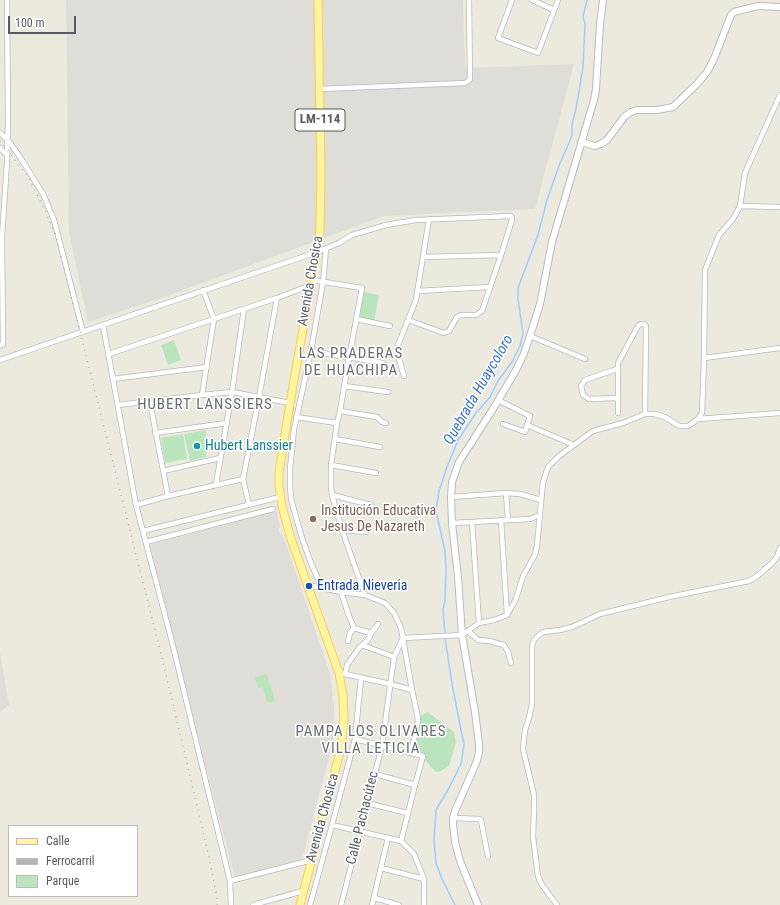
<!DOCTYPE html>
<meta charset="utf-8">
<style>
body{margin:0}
#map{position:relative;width:780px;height:905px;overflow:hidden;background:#eceadf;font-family:"Roboto Condensed",sans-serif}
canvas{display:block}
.legend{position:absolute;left:8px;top:825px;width:130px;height:72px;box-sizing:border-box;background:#fff;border:1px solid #bcbdc0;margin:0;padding:5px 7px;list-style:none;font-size:12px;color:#585b61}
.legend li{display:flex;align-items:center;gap:8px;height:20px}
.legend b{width:20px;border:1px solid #bcbdc0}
.scale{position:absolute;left:8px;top:16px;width:68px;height:18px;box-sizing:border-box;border:2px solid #585b61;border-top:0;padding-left:5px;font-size:12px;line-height:14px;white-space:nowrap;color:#585b61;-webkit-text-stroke:3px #fff;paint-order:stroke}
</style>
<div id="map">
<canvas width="780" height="905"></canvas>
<ul class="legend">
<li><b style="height:5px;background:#fff5a1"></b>Calle</li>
<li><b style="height:5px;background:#b3b4b4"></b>Ferrocarril</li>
<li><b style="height:11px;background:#bae5bc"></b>Parque</li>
</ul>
<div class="scale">100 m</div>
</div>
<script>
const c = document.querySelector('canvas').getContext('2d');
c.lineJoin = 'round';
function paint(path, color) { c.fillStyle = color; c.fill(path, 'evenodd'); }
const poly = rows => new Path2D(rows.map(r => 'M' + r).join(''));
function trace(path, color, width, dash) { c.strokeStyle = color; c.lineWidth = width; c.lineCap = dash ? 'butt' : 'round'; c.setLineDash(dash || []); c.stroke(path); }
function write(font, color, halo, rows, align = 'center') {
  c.font = font + ' "Roboto Condensed",sans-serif'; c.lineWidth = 3; c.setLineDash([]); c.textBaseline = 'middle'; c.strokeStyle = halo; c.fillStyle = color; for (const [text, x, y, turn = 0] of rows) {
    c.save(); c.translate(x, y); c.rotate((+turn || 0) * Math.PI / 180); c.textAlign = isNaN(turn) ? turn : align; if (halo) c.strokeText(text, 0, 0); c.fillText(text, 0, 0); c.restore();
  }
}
paint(poly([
 [66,0,463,0,465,68,574,64,535,209,384,216,164,297,88,322,69,233],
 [276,511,281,528,278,529,280,533,283,535,330,674,334,707,333,743,302,859,235,878,182,676,150,545],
 [0,652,9,705,0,712]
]), '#dfddd7');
paint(poly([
 [363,292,379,295,374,321,357,318],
 [174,340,181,360,168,365,161,345],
 [206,430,206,457,190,461,184,434],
 [183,434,187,459,165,463,161,438],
 [267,674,275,701,267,703,263,687,258,688,255,677],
 [428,712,454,732,456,742,449,766,439,772,435,771,415,750,415,744,419,729,419,722,420,716]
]), '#bae5bc');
trace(poly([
 [445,634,443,610,445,600,446,569,445,551,436,511,439,491,447,467,458,440,476,413,490,397,498,381,512,362,520,346,523,333,518,300,518,288,538,235,547,200,560,163,569,143,572,135,572,124,576,109,583,67,585,24,583,17,587,0],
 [445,638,452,684,464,745,461,764,449,788,436,810,434,841,436,863,442,879,455,905]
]), '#9cceff', 1.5);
const street = poly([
 [512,0,498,38,538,53,558,0],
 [532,0,554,10],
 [320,89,465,83,468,81,470,79,469,0],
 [0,133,8,140,20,157,43,194,54,220,83,332],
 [0,148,7,155],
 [740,206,780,207],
 [423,257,501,255],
 [312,280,362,288,349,358,340,411,337,423,331,465,331,486,332,495,342,530,365,595],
 [417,291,490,287],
 [356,319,390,326],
 [103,325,136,505,171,638,230,881],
 [530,336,585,359],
 [0,346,3,344,2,237,7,162,8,118,7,0],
 [311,351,383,363],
 [109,354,277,298,311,285],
 [704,358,780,348],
 [0,360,317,252,339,243,352,235,386,225,416,220,511,216,512,218,512,220,501,255,482,311,476,315,461,315,457,317,449,331,444,333,408,320],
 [617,369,585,380,581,386,583,395,589,399,618,398],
 [404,376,399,359,398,345,416,300,429,219],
 [113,379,207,367],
 [344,386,388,392],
 [202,395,214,319,203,290],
 [498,400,530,416,525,432,503,424],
 [150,402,168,496],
 [118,405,202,395,232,392,290,403],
 [340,411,377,417,382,422,386,423],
 [618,413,618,363,638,326,641,324,644,324,646,326,645,414],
 [296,417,337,423],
 [698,419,780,413],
 [527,425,574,445],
 [155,433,227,423],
 [335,439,380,447],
 [331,465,376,473],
 [163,471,220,458],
 [216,484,232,392,244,309],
 [506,493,508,520],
 [332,495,371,505],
 [451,497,506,493,520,494,541,500],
 [136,505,168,496,243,479],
 [249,505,243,479,259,397,277,298],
 [501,520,507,615],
 [472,522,479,623],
 [452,523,530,519,540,515],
 [342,530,366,532],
 [143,531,280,497],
 [146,542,273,509],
 [308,585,341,592,365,595,385,603,394,613,401,628,412,690,417,713,418,721,411,753],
 [322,588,311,563,302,538,291,499,290,484,290,469,294,429,311,351,323,282,326,248],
 [341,592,349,616,354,628,371,633],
 [378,624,371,633,368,640,359,648,347,665,345,674,390,684,412,690],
 [468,631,478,640,489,641,504,645,508,652,511,663],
 [348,641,350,633,354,628],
 [362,645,394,657],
 [355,739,423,756,415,785,401,841],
 [375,774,415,785],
 [367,803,407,813],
 [453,818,479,819,481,820,488,857],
 [332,825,401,841],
 [401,841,414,854,424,879,424,905],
 [381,868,424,879],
 [374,898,399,905],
 [231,905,230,881,312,860],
 [253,905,303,891],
 [310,905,332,825,355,739,361,678],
 [341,905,382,746,394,657,403,638,462,635,479,623,494,620,507,615,516,599,523,576,535,555,537,545,543,482,548,467,559,456,593,431,623,423,645,414,655,414,665,417,679,426,688,426,698,419,702,413,704,358,705,270,719,235,733,219,740,206,745,173,780,95],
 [372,905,388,838],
 [557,905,542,885,538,876,533,837,534,809,534,795,523,749,525,730,529,718,532,704,532,646,534,640,538,636,543,632,560,630,572,627,600,614,669,597,749,581,756,577,772,563,777,557,780,548]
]);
const secondary = poly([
 [581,142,595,146,601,144,607,140,624,117,631,112,637,110,657,110,673,107,697,84,707,72,714,59,731,15,734,12,758,6,780,7],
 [478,905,460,861,455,842,453,824,453,818,455,811,477,761,479,752,479,744,475,712,462,635,458,577,452,523,451,497,452,482,459,462,493,409,515,372,523,356,530,336,540,304,552,242,594,100,596,89,600,24,603,0]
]);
const primary = poly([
 [318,0,321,176,320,229,319,239],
 [300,905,341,748,344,719,343,695,339,673,291,539,282,506,279,486,279,472,290,403,317,249]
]);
trace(street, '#b7b9bf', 6);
trace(secondary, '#b8bbc2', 8);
trace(primary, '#f5d04f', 9);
trace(street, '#fff', 4.5);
trace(secondary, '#fff', 6);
trace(primary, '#fff5a1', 7);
trace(poly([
 [0,141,7,149,28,177,44,208,56,236,164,666,207,848,217,897,217,905]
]), '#b3b4b4', 1.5, [1, 5]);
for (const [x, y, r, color] of [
 [197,446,4,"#0f9aa8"],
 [313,519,4,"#8d6e63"],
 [309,586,4,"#1a4fb4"]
]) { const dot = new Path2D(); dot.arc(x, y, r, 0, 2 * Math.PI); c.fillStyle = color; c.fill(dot); trace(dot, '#fff', 1.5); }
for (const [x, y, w] of [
 [320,120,50]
]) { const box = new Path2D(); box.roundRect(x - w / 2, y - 11, w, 22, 3); c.fillStyle = '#fff'; c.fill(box); trace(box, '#585b61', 1); }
write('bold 13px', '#585b61', null, [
 ["LM-114",320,120]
]);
write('14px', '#585b61', '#fff', [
 ["Avenida Chosica",311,281,-80],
 ["Avenida Chosica",323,818,-75],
 ["Calle Pachacútec",363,818,-76]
]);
write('14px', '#0d838f', '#fff', [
 ["Hubert Lanssier",205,446]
], 'left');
write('14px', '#785e54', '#fff', [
 ["Institución Educativa",321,511],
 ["Jesus De Nazareth",321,527]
], 'left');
write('14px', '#164399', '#fff', [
 ["Entrada Nieveria",317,586]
], 'left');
c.letterSpacing = '1px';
write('15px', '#696d73', '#fff', [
 ["LAS PRADERAS",351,354],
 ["DE HUACHIPA",351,371],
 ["HUBERT LANSSIERS",205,405],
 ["PAMPA LOS OLIVARES",371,732],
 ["VILLA LETICIA",371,749]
]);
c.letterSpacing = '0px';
write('italic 15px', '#3c77c5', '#fff', [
 ["Quebrada Huaycoloro",479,390,-60]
]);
</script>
